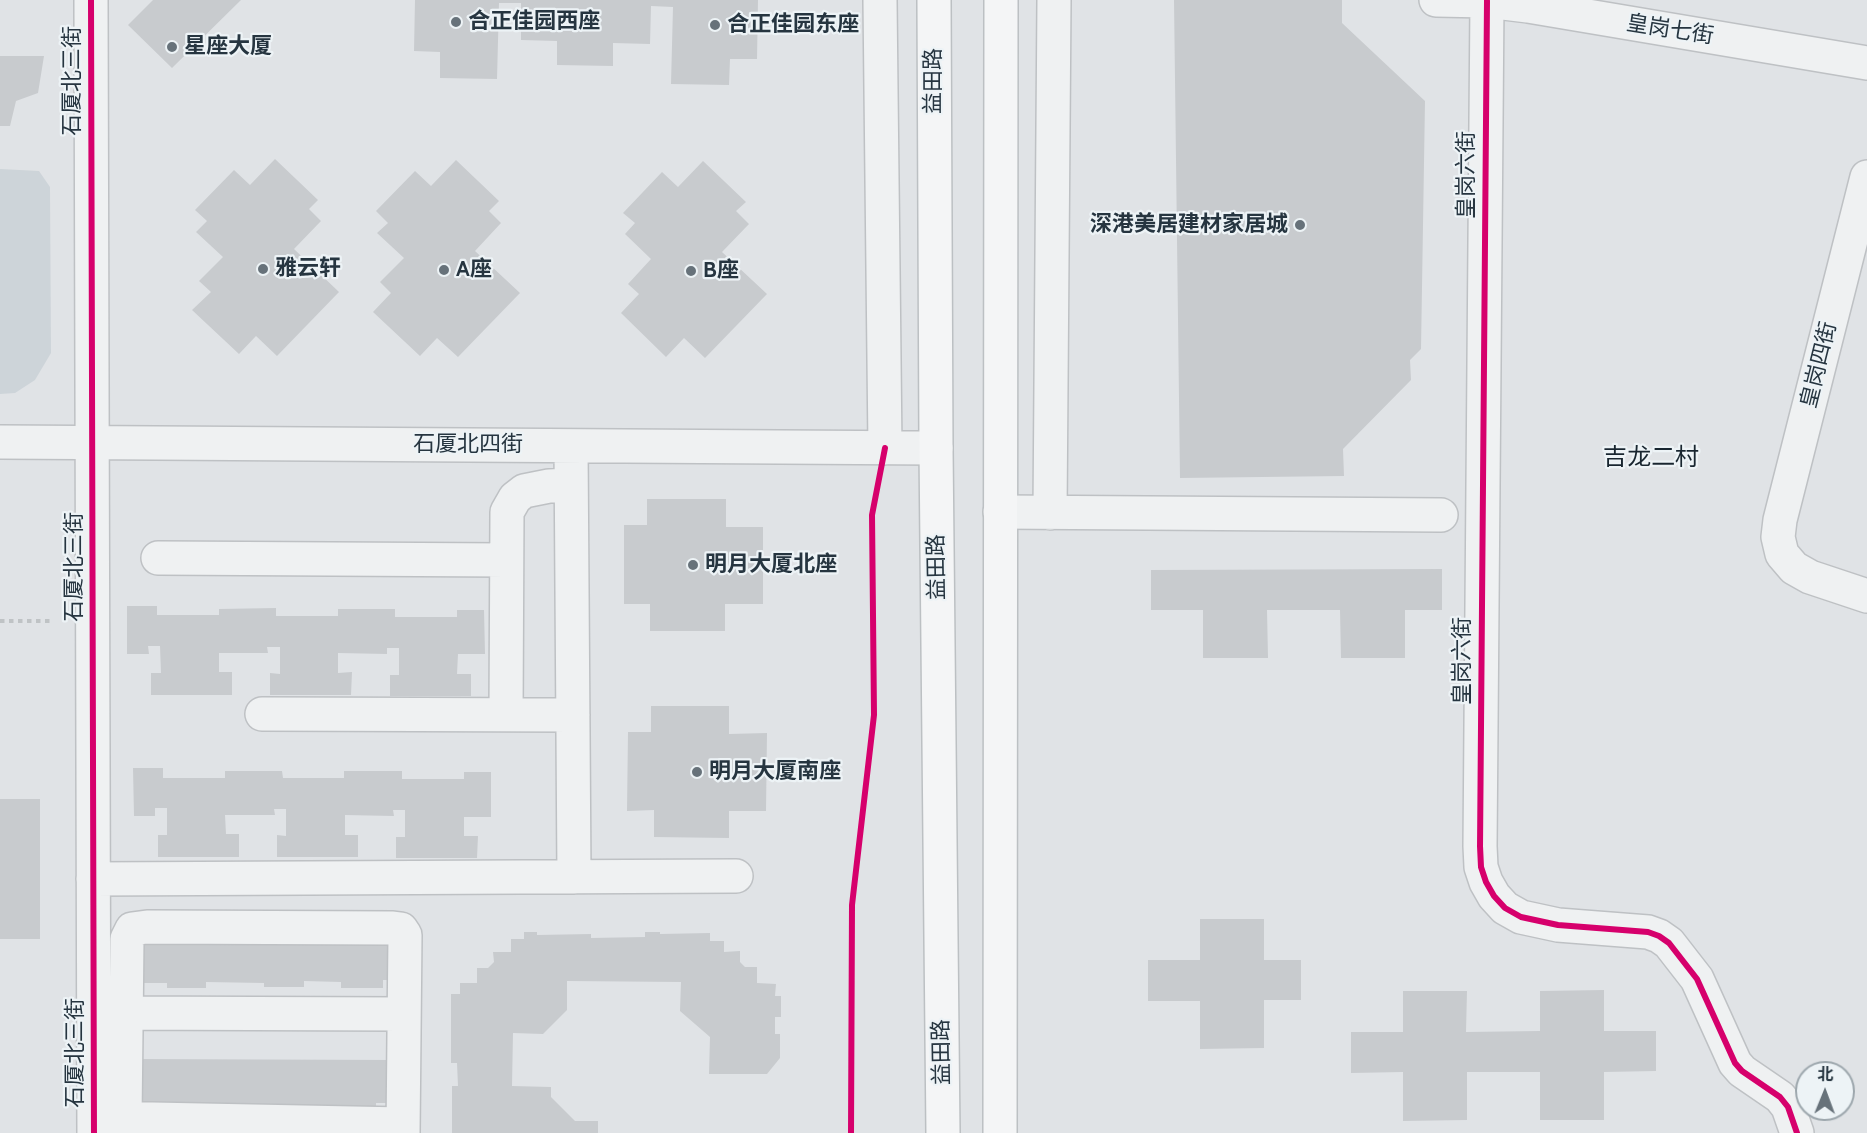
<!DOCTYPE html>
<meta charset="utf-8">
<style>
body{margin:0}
#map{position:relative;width:1867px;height:1133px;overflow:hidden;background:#e0e3e6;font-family:Cabin,"Noto Sans SC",sans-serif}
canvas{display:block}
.north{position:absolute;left:1795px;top:1061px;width:60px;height:60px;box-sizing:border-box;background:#edf3f6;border:2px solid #9da7ad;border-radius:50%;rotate:1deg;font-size:16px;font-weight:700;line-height:24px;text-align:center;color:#263540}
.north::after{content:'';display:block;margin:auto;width:21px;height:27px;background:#67727a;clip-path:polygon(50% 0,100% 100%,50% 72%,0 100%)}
</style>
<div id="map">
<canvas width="1867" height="1133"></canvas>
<div class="north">北</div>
</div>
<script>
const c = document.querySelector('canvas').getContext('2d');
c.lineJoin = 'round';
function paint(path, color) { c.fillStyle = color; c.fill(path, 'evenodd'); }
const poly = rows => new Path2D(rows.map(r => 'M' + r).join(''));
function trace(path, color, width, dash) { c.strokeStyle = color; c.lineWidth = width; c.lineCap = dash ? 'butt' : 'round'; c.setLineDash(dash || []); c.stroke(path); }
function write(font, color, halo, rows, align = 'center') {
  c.font = font + ' Cabin,"Noto Sans SC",sans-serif'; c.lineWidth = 4.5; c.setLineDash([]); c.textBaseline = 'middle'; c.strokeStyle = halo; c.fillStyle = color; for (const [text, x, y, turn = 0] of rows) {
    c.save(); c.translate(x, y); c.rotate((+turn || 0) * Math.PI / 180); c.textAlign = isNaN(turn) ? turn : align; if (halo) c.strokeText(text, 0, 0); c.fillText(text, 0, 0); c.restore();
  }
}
paint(poly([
 [0,169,39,171,50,187,51,353,35,380,15,393,0,394]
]), '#cdd4d9');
paint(poly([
 [153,0,241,0,172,68,128,25],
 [415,0,758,0,757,59,730,59,729,85,671,84,673,7,651,6,650,44,613,43,613,66,557,65,557,41,521,40,521,3,499,3,497,79,440,78,440,52,414,51],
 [1174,0,1342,0,1342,23,1425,101,1421,349,1410,360,1411,380,1343,449,1344,476,1180,478],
 [0,56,44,56,38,93,16,101,10,126,0,126],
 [275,159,318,200,309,209,321,221,294,249,339,292,277,356,256,336,239,354,192,310,211,292,199,281,223,257,196,232,207,221,195,210,234,170,250,185],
 [456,160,499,201,489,211,501,223,475,251,520,293,458,357,437,338,420,356,373,312,391,293,380,282,404,258,377,233,388,223,376,211,415,171,431,186],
 [703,161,746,202,736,211,749,224,722,252,767,294,705,358,684,338,666,357,621,313,639,294,628,284,651,259,625,234,635,223,623,213,662,172,678,187],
 [647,499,726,499,726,527,763,527,763,604,725,604,725,631,650,631,650,604,624,604,624,525,647,525],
 [1442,569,1442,610,1405,610,1405,658,1341,658,1340,610,1267,610,1268,658,1203,658,1203,610,1151,610,1151,570],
 [127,606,157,606,157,615,219,615,219,609,276,608,276,616,338,616,338,609,395,609,395,617,457,617,457,610,484,610,485,654,458,654,457,674,471,674,471,696,390,696,390,675,399,675,399,648,387,648,387,654,338,653,338,673,352,672,351,695,270,695,270,673,280,674,280,647,267,647,268,653,219,653,219,672,232,672,232,695,151,695,151,673,161,673,160,646,148,646,149,654,127,654],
 [651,706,729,706,729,734,767,733,766,811,729,811,729,838,654,837,654,810,627,811,628,732,651,732],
 [133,768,163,768,163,778,225,778,225,771,282,771,283,778,344,778,344,771,402,771,402,779,464,779,464,772,491,772,491,817,464,817,464,836,478,836,477,858,396,858,396,837,405,837,405,810,393,810,394,816,345,815,345,835,358,835,358,857,277,857,277,835,286,836,286,809,274,809,275,815,225,815,226,834,239,834,239,857,158,857,158,835,167,835,167,808,155,808,155,816,134,816],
 [0,799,40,799,40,939,0,939],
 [1200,919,1264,919,1264,960,1301,960,1301,1000,1264,1000,1264,1048,1200,1049,1200,1001,1148,1001,1148,960,1200,960],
 [524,932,537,932,537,935,591,934,591,938,645,937,645,932,660,932,660,934,710,933,710,941,724,941,724,952,740,951,740,962,745,967,757,967,757,983,776,984,775,996,781,996,781,1017,775,1017,775,1034,780,1034,780,1058,767,1074,709,1074,710,1037,680,1011,681,982,567,981,567,1010,543,1034,513,1033,512,1086,551,1087,551,1097,575,1121,598,1121,598,1133,452,1133,452,1086,458,1086,457,1063,451,1063,451,994,460,994,460,983,477,983,477,968,488,968,494,962,493,952,511,952,511,939,524,939],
 [139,935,400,937,400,980,383,980,383,988,341,988,341,982,304,981,304,987,264,987,264,983,206,982,206,988,167,988,167,983,139,983],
 [1604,990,1604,1031,1656,1031,1656,1071,1604,1072,1604,1120,1540,1120,1540,1072,1467,1072,1467,1120,1403,1121,1403,1072,1351,1073,1351,1032,1403,1032,1403,991,1467,991,1466,1032,1540,1031,1540,991],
 [133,1059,394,1060,393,1103,376,1103,376,1111,335,1111,335,1105,298,1105,298,1111,132,1106]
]), '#c8cbce');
const minor = poly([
 [91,0,94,1133],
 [880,0,885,448],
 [1436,0,1487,1,1528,6,1867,63],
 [1487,1,1480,846,1481,867,1486,882,1494,896,1505,908,1521,917,1558,925,1648,932,1659,936,1669,943,1697,979,1735,1063,1742,1071,1780,1097,1788,1107,1797,1133],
 [1867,177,1780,520,1778,537,1782,554,1794,568,1810,577,1867,596],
 [0,442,936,448],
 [571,446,574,877],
 [1000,512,1441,515],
 [1050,513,1054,0],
 [158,558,506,560],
 [262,714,573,715],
 [506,715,507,512,515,498,524,491,549,486,571,485],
 [93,879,736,876],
 [105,1013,403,1014],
 [102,1118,403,1124],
 [125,1119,127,939,132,929,147,927,393,928,401,929,405,935,403,1133]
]);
const major = poly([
 [934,0,936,448,943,1133],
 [1000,1133,1001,0]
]);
trace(minor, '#bec1c4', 36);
trace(major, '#bcc0c3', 36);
trace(poly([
 [0,621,52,621]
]), '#bfc3c5', 4, [4.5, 4.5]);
trace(minor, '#eff1f2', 33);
trace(major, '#f4f5f6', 33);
trace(poly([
 [91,0,94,1133],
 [1487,1,1480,846,1481,867,1486,882,1494,896,1505,908,1521,917,1558,925,1648,932,1659,936,1669,943,1697,979,1735,1063,1742,1071,1780,1097,1788,1107,1797,1133],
 [851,1133,852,905,874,715,872,515,885,448]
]), '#d6006c', 6);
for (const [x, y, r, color] of [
 [456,22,6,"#67727a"],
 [715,25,6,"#67727a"],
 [172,47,6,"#67727a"],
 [1300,225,6,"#67727a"],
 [263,269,6,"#67727a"],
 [444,270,6,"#67727a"],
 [691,271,6,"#67727a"],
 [693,565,6,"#67727a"],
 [697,772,6,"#67727a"]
]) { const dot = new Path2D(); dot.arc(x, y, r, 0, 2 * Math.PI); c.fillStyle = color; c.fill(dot); trace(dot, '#edf3f6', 2); }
write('bold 22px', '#263540', '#edf3f6', [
 ["合正佳园西座",468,22],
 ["合正佳园东座",727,25],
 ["星座大厦",184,47],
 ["深港美居建材家居城",1288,225,"right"],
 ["雅云轩",275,269],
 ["A座",456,270],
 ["B座",703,271],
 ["明月大厦北座",705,565],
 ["明月大厦南座",709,772]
], 'left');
write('22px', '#263540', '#edf3f6', [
 ["皇岗七街",1670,30,9],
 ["石厦北三街",73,81,-90],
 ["益田路",934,81,-90],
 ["皇岗六街",1467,175,-90],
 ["皇岗四街",1819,365,-76],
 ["石厦北四街",468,445],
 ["石厦北三街",75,567,-90],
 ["益田路",937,567,-91],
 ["皇岗六街",1463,661,-90],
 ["益田路",942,1052,-91],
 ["石厦北三街",76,1053,-90]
]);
write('24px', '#192630', '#edf3f6', [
 ["吉龙二村",1651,458]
]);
</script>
